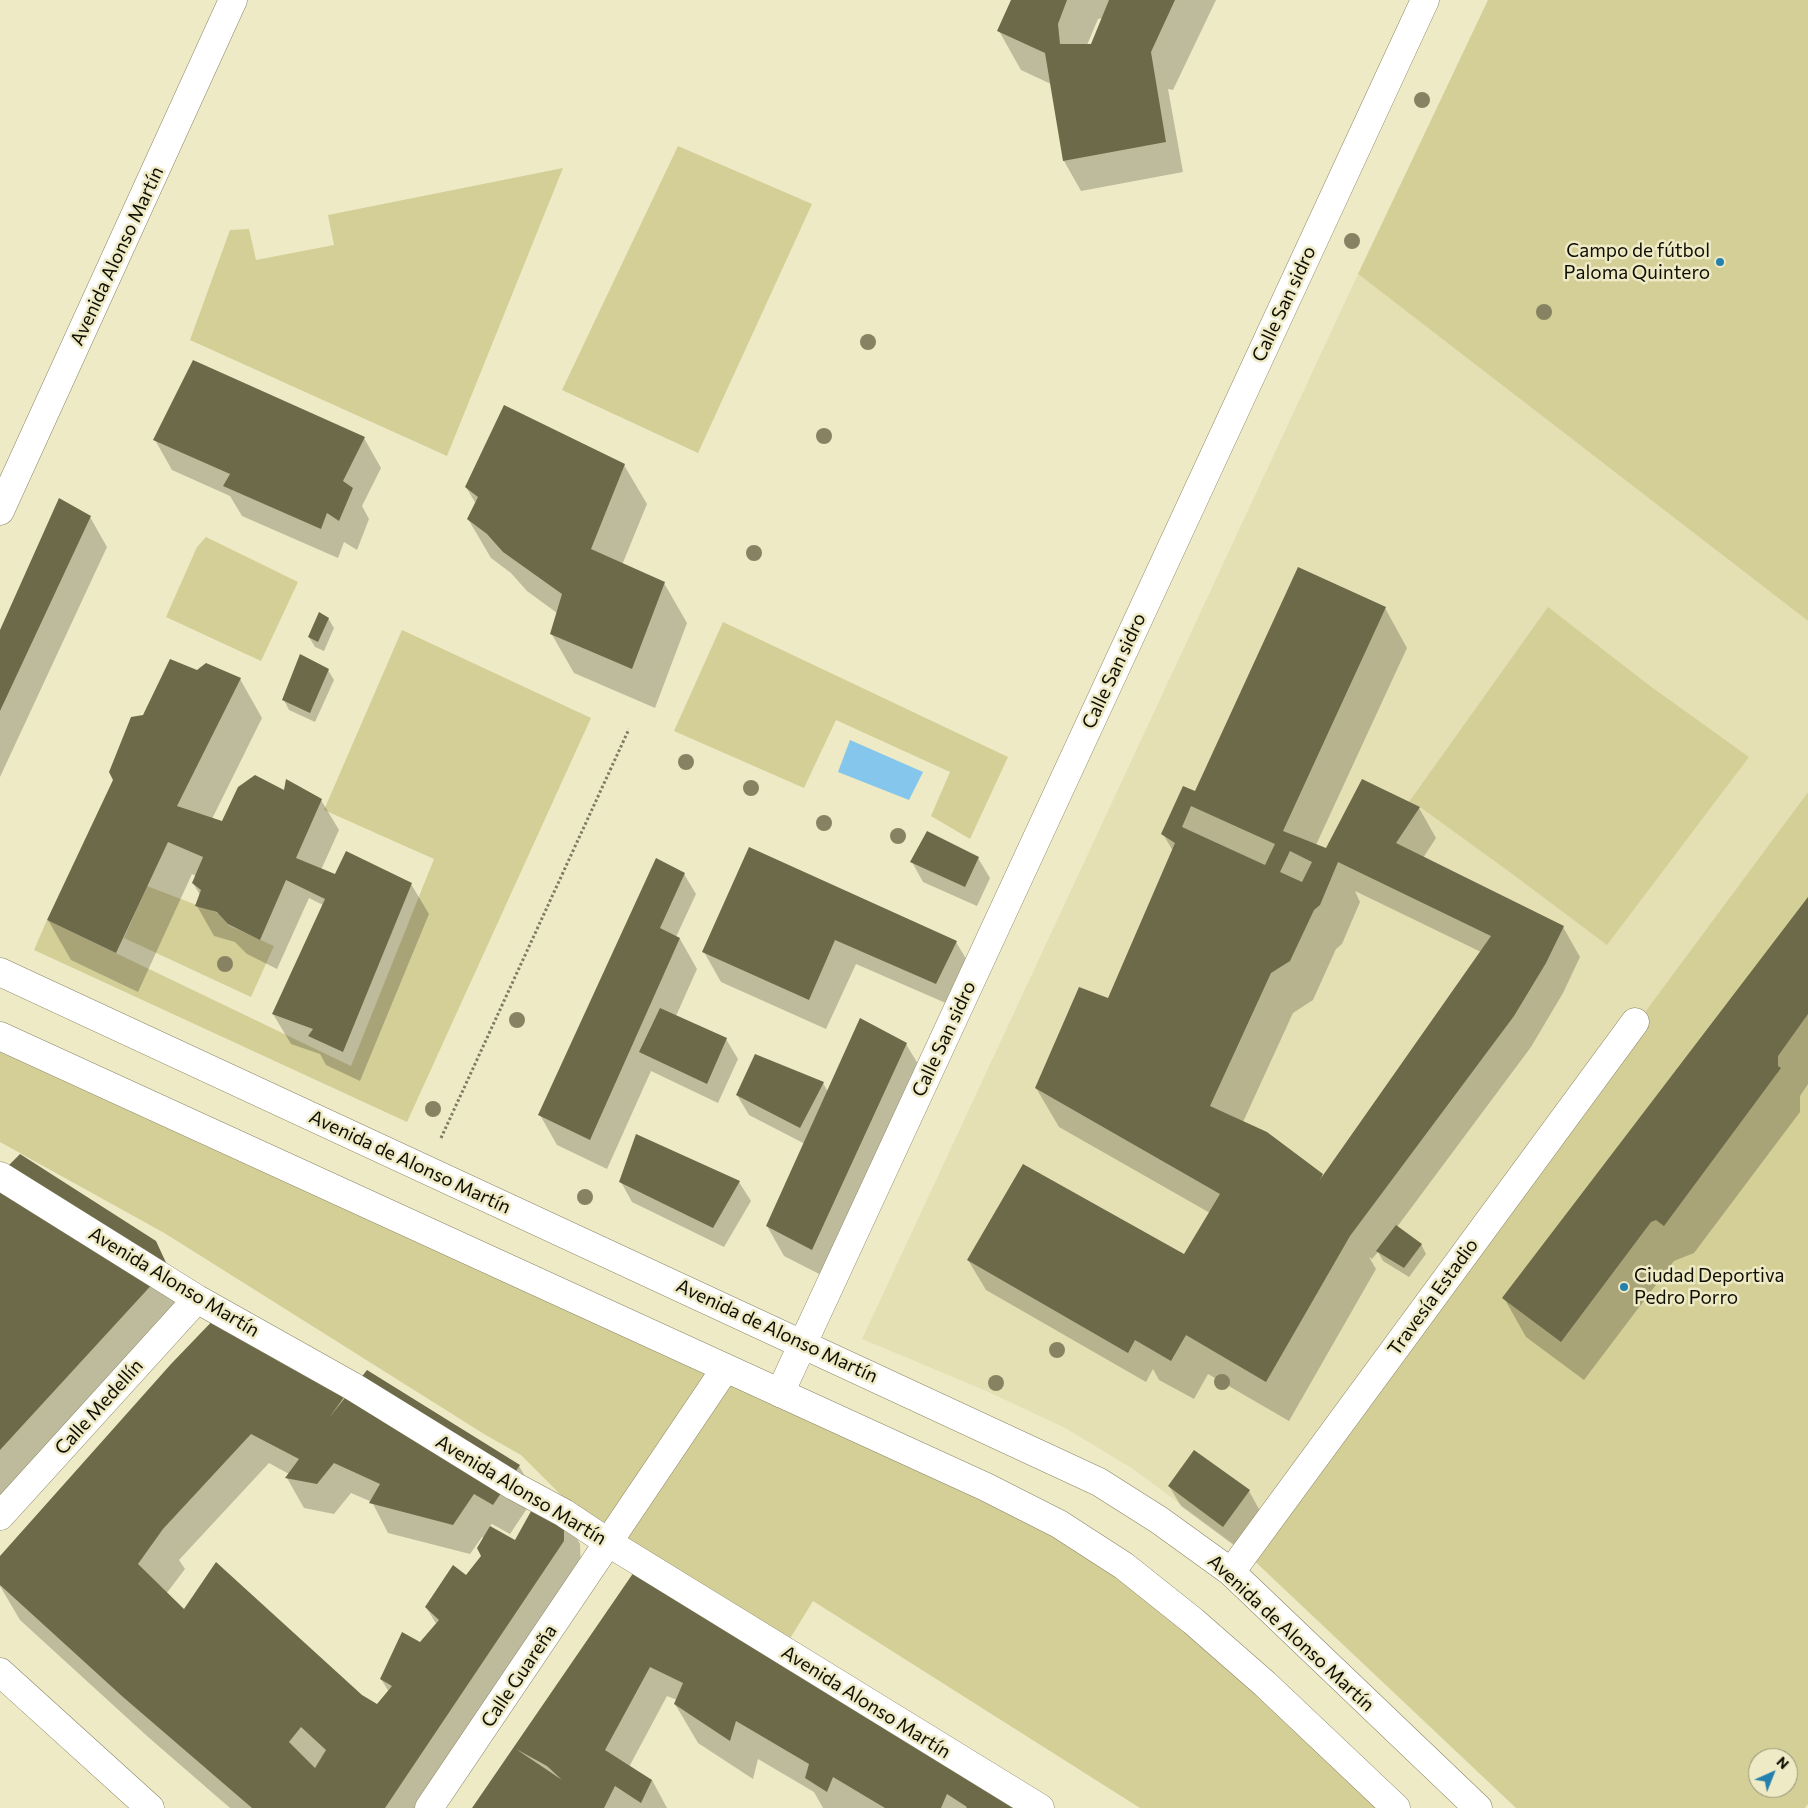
<!DOCTYPE html>
<meta charset="utf-8">
<style>
body{margin:0}
#map{position:relative;width:1808px;height:1808px;overflow:hidden;background:#eeeac5;font-family:Commissioner,sans-serif}
canvas{display:block}
.north{position:absolute;left:1748px;top:1748px;width:50px;height:50px;box-sizing:border-box;background:#eeeac5;border:1px solid #959277;border-radius:50%;rotate:44deg;font-size:14px;font-weight:700;line-height:20px;text-align:center;color:#0f0e03}
.north::after{content:'';display:block;margin:auto;width:18px;height:22px;background:#2480ad;clip-path:polygon(50% 0,100% 100%,50% 72%,0 100%)}
</style>
<div id="map">
<canvas width="1808" height="1808"></canvas>
<div class="north">N</div>
</div>
<script>
const c = document.querySelector('canvas').getContext('2d');
c.lineJoin = 'round';
function paint(path, color) { c.fillStyle = color; c.fill(path, 'evenodd'); }
const poly = rows => new Path2D(rows.map(r => 'M' + r).join(''));
function trace(path, color, width, dash) { c.strokeStyle = color; c.lineWidth = width; c.lineCap = dash ? 'butt' : 'round'; c.setLineDash(dash || []); c.stroke(path); }
function write(font, color, halo, rows, align = 'center') {
  c.font = font + ' Commissioner,sans-serif'; c.lineWidth = 5; c.setLineDash([]); c.textBaseline = 'middle'; c.strokeStyle = halo; c.fillStyle = color; for (const [text, x, y, turn = 0] of rows) {
    c.save(); c.translate(x, y); c.rotate((+turn || 0) * Math.PI / 180); c.textAlign = isNaN(turn) ? turn : align; if (halo) c.strokeText(text, 0, 0); c.fillText(text, 0, 0); c.restore();
  }
}
paint(poly([
 [1358,274,1808,621,1808,792,1245,1552,1133,1469,1065,1428,984,1390,862,1339]
]), '#e5e0b3');
paint(poly([
 [1488,0,1808,0,1808,621,1358,274],
 [678,146,812,204,698,453,562,390],
 [563,168,447,456,190,340,230,230,249,229,256,260,334,245,328,215],
 [206,537,298,582,261,661,166,617,197,547],
 [1548,607,1650,686,1749,757,1607,945,1511,873,1420,807,1409,802],
 [723,622,1008,757,970,839,931,816,950,772,836,720,804,788,674,731],
 [402,630,591,718,407,1122,34,950,47,920,351,1066,434,859,324,810],
 [1808,792,1808,1804,1805,1808,1516,1808,1245,1552],
 [1758,1758,1788,1758,1788,1788,1758,1788],
 [147,886,228,917,228,925,274,946,251,997,124,938],
 [0,1036,1059,1524,1396,1808,1140,1808,813,1601,783,1650,609,1543,521,1455,484,1434,166,1234,0,1142]
]), '#d4ce97');
paint(poly([
 [850,740,923,772,909,800,838,772]
]), '#84c6ec');
paint(poly([
 [1013,0,1216,0,1173,90,1168,89,1183,172,1081,191,1064,161,1051,84,1021,70,999,31],
 [1103,18,1092,45,1087,45,1098,19],
 [364,438,381,468,362,506,369,519,357,550,344,542,338,558,242,516,230,496,172,470,155,440],
 [624,465,647,504,622,565,664,583,687,623,655,708,574,673,551,633,557,613,527,591,511,573,491,558,468,519,476,504,466,487],
 [90,517,107,547,0,777,0,633],
 [1385,608,1407,648,1316,845,1326,849,1419,808,1436,838,1423,858,1563,927,1580,957,1563,993,1531,1047,1397,1227,1421,1244,1426,1254,1409,1277,1383,1261,1378,1252,1372,1259,1369,1257,1376,1269,1289,1421,1208,1374,1194,1399,1159,1380,1153,1369,1146,1382,986,1290,968,1260,1185,1257,1210,1213,1059,1127,1036,1088,1108,1000,1173,851,1163,834,1195,793],
 [1355,891,1481,952,1324,1177,1243,1122,1293,1013,1313,1000,1336,949,1342,944,1360,902],
 [328,618,334,628,324,651,315,647,309,637],
 [328,670,334,680,315,722,289,710,284,700],
 [198,671,240,679,262,718,212,819,223,823,285,792,321,800,339,830,321,870,334,875,411,884,429,914,360,1081,326,1065,320,1054,291,1044,273,1014,323,905,309,898,277,969,247,954,235,942,214,936,197,906,200,895,193,883,196,876,192,874,138,992,71,960,48,920,144,716],
 [749,849,956,942,968,962,948,1004,856,964,826,1029,721,982,704,952],
 [978,858,990,878,977,906,923,882,912,862],
 [684,874,696,894,676,937,680,939,697,969,676,1016,726,1039,738,1059,718,1103,651,1071,607,1169,557,1145,540,1115],
 [1808,899,1808,1084,1800,1096,1800,1112,1694,1253,1674,1261,1584,1380,1526,1337,1504,1298],
 [906,1044,924,1074,829,1279,784,1256,767,1226,805,1144,749,1115,737,1095,823,1083,828,1092],
 [0,1166,155,1242,189,1306,0,1514],
 [621,1182,739,1182,751,1201,724,1247,632,1202],
 [221,1313,519,1466,536,1495,510,1534,492,1524,489,1527,516,1542,563,1514,580,1544,581,1572,423,1808,230,1808,147,1736,20,1620,0,1586,0,1557],
 [269,1463,289,1474,287,1478,304,1508,334,1514,351,1493,372,1502,388,1533,470,1554,482,1537,484,1538,482,1556,466,1577,426,1607,437,1625,420,1644,381,1679,389,1692,377,1706,362,1696,184,1611,166,1594,185,1569,179,1560],
 [1169,1486,1249,1491,1260,1511,1235,1546,1181,1506],
 [637,1570,1028,1808,823,1808,814,1792,758,1759,753,1779,698,1743,675,1704,677,1700,667,1696,629,1767,652,1780,667,1808,473,1808]
]), '#0003');
paint(poly([
 [1011,0,1067,0,1058,24,1060,44,1091,44,1109,0,1175,0,1151,52,1166,142,1063,161,1045,53,997,31],
 [193,360,365,437,343,481,353,488,339,521,327,513,321,529,223,486,230,474,153,440],
 [504,405,625,464,591,549,665,582,632,669,550,634,562,594,503,552,487,534,467,519,478,497,465,487],
 [59,498,91,516,0,711,0,630],
 [1298,567,1386,607,1283,831,1326,848,1362,779,1420,807,1396,843,1564,926,1546,963,1514,1016,1350,1236,1266,1382,1186,1335,1171,1361,1135,1340,1128,1353,967,1260,1023,1164,1184,1254,1220,1194,1035,1088,1079,987,1108,998,1175,843,1161,834,1183,786,1195,791],
 [1191,806,1275,844,1265,865,1182,827],
 [1290,851,1312,862,1302,882,1280,872],
 [1338,862,1491,936,1319,1181,1323,1174,1267,1132,1210,1106,1271,973,1290,961,1314,910,1320,905],
 [319,612,329,618,318,642,308,637],
 [300,654,329,669,310,713,282,700],
 [170,659,197,670,206,663,241,678,177,806,222,821,238,787,255,775,284,790,286,779,322,799,296,858,335,874,346,851,412,883,343,1052,308,1036,313,1029,272,1014,325,899,286,880,260,940,228,924,217,912,195,906,201,890,192,883,203,857,168,842,116,953,47,920,113,780,109,772,131,717,143,715],
 [927,831,979,857,965,887,910,862],
 [749,847,957,941,936,984,835,940,809,1000,702,952],
 [656,858,685,873,660,928,680,938,590,1140,538,1115],
 [1808,897,1808,1014,1778,1056,1778,1066,1781,1068,1664,1226,1656,1220,1651,1222,1561,1342,1502,1298],
 [660,1008,727,1038,707,1084,639,1052],
 [860,1018,907,1043,812,1250,766,1226],
 [755,1054,824,1082,800,1128,736,1095],
 [636,1134,740,1181,713,1228,619,1182],
 [20,1154,156,1241,168,1267,0,1450,0,1164,6,1168],
 [1396,1225,1422,1244,1404,1268,1376,1251],
 [221,1312,352,1386,329,1418,367,1370,520,1465,493,1505,474,1494,453,1525,369,1503,380,1484,334,1463,317,1484,285,1478,299,1459,251,1434,163,1529,138,1564,184,1609,216,1562,362,1695,377,1704,392,1686,380,1679,402,1632,420,1642,439,1620,425,1607,453,1565,466,1575,481,1556,477,1548,490,1526,515,1540,535,1504,564,1513,564,1541,385,1808,252,1808,123,1697,0,1585,0,1556,171,1364],
 [301,1727,326,1750,315,1768,289,1742],
 [1194,1450,1250,1490,1223,1527,1168,1486],
 [663,1561,993,1765,1030,1808,966,1808,967,1807,947,1794,941,1808,885,1808,833,1777,827,1792,805,1778,809,1764,736,1721,730,1741,674,1704,683,1683,650,1667,605,1750,652,1780,641,1803,615,1786,604,1808,472,1808,636,1569],
 [516,1749,547,1766,562,1780]
]), '#6d6a49');
const street = poly([
 [0,511,233,0],
 [0,972,1099,1482,1159,1520,1231,1572,1478,1808],
 [0,1176,197,1299,352,1386,514,1486,564,1513,609,1543,1040,1808],
 [780,1393,1425,0],
 [0,1516,197,1299],
 [1231,1572,1635,1022],
 [0,1672,150,1808],
 [429,1808,725,1369]
]);
const secondary = poly([
 [0,1036,986,1487,1059,1524,1124,1566,1193,1621,1265,1684,1396,1808]
]);
trace(street, '#888463', 29);
trace(secondary, '#888463', 29);
trace(poly([
 [441,1138,629,729]
]), '#7d7b63', 3, [2.5, 2.5]);
trace(street, '#fff', 28);
trace(secondary, '#fff', 28);
c.fillStyle = '#878362';
for (const [x, y] of [
 [1422,100],
 [1352,241],
 [1544,312],
 [868,342],
 [824,436],
 [754,553],
 [686,762],
 [751,788],
 [824,823],
 [898,836],
 [225,964],
 [517,1020],
 [433,1109],
 [585,1197],
 [1057,1350],
 [1222,1382],
 [996,1383]
]) { c.beginPath(); c.arc(x, y, 8, 0, 2 * Math.PI); c.fill(); }
for (const [x, y, r, color] of [
 [1720,262,5,"#2480ad"],
 [1624,1287,5,"#2480ad"]
]) { const dot = new Path2D(); dot.arc(x, y, r, 0, 2 * Math.PI); c.fillStyle = color; c.fill(dot); trace(dot, '#eeeac5', 2); }
write('19px', '#0f0e03', '#eeeac5', [
 ["Campo de fútbol",1710,251],
 ["Paloma Quintero",1710,273],
 ["Ciudad Deportiva",1634,1276,"left"],
 ["Pedro Porro",1634,1298,"left"]
], 'right');
write('19px', '#0f0e03', '#eeeac5', [
 ["Avenida Alonso Martín",117,256,-65],
 ["Calle San sidro",1284,304,-65],
 ["Calle San sidro",1114,671,-65],
 ["Calle San sidro",944,1039,-65],
 ["Avenida de Alonso Martín",410,1162,25],
 ["Avenida Alonso Martín",174,1282,31],
 ["Travesía Estadio",1433,1297,-54],
 ["Avenida de Alonso Martín",777,1331,25],
 ["Calle Medellín",99,1407,-48],
 ["Avenida Alonso Martín",521,1490,31],
 ["Avenida de Alonso Martín",1291,1633,43],
 ["Calle Guareña",519,1676,-56],
 ["Avenida Alonso Martín",866,1702,32]
]);
</script>
